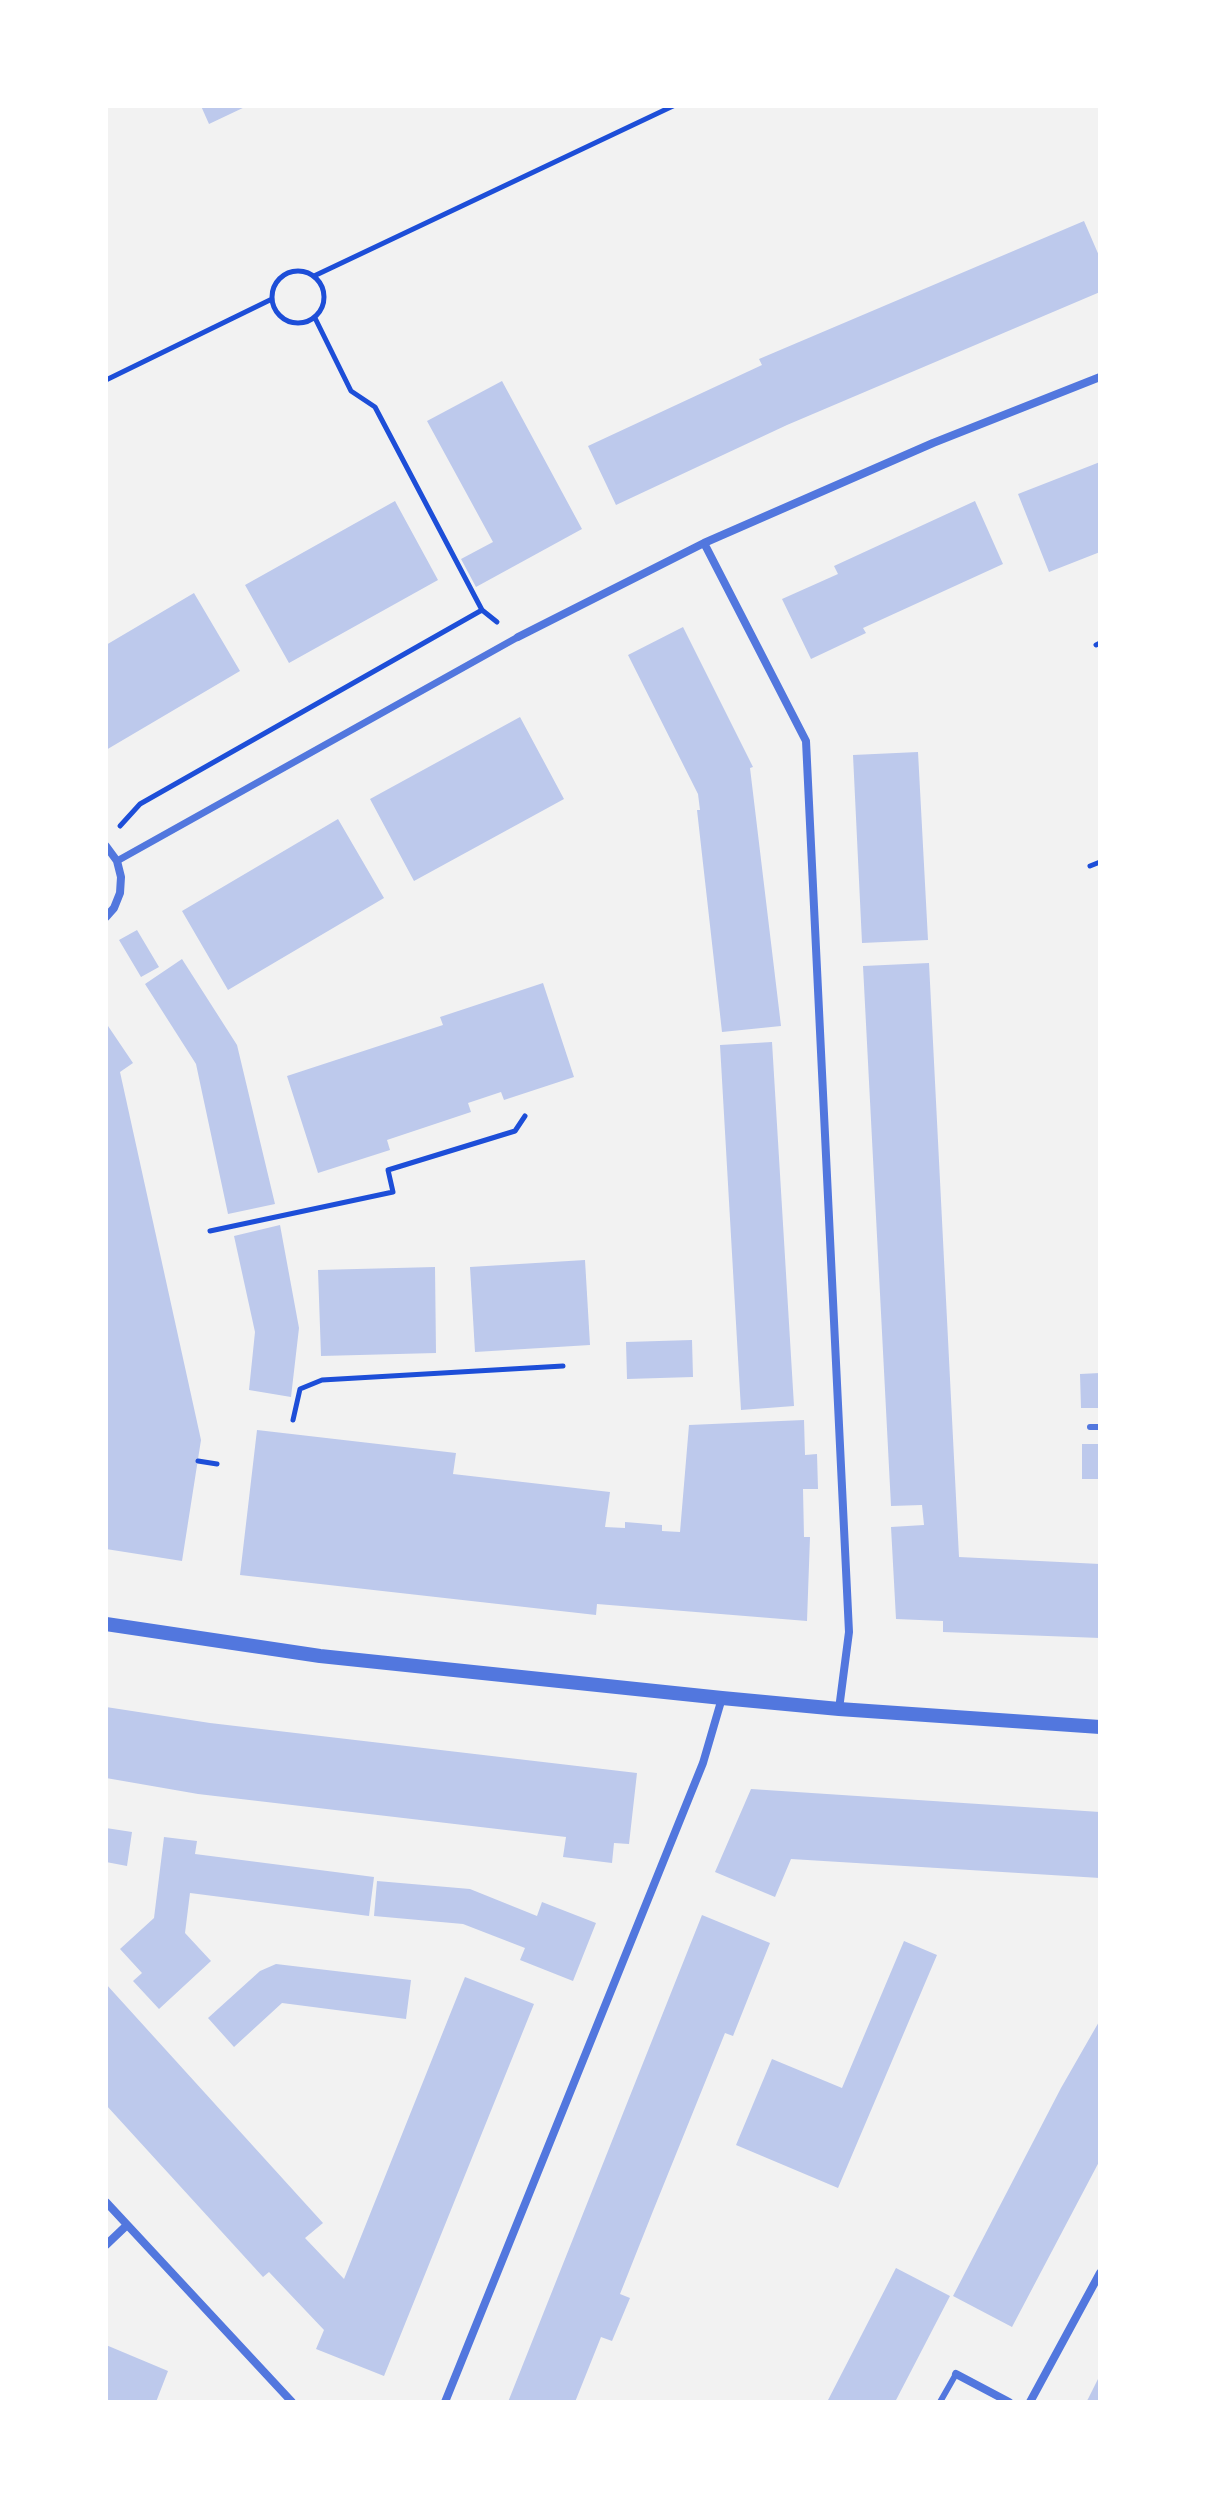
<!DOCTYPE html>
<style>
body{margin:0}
#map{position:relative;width:1206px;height:2508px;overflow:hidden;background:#f2f2f2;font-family:"PT Sans",sans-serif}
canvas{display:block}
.frame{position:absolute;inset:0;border:108px solid #fff;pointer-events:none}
</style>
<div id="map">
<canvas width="1206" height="2508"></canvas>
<div class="frame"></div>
</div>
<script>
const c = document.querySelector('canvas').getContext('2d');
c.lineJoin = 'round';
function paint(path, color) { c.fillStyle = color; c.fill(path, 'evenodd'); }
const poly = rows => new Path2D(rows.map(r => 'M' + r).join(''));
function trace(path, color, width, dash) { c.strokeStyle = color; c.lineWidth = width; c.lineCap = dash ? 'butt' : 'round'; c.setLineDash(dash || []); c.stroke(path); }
paint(poly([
 [201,106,247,106,209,124],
 [1084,221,1100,258,1100,292,787,425,616,505,588,446,762,365,759,359],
 [502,381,582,529,476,587,461,559,493,542,427,421],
 [1100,462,1100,552,1049,572,1018,494],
 [395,501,438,580,289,663,245,585],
 [975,501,1003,564,863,628,866,633,811,659,782,599,838,574,834,566],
 [194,593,240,671,106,750,106,645],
 [683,627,753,767,750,768,781,1026,722,1032,697,810,700,810,698,794,628,655],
 [520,717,564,799,414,881,370,799],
 [918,752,928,940,862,943,853,755],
 [338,819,384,898,228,990,182,911],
 [137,930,159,967,141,977,119,940],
 [182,959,237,1045,275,1204,228,1214,196,1064,145,984],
 [929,963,959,1557,1100,1564,1100,1638,943,1632,943,1621,896,1619,891,1527,924,1525,922,1505,891,1506,863,966],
 [543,983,574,1077,504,1100,501,1092,468,1103,471,1112,387,1140,390,1150,318,1173,287,1076,443,1025,440,1017],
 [106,1023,133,1063,120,1072,201,1440,182,1561,106,1549],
 [772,1042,794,1406,741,1410,720,1045],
 [280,1225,299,1328,291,1397,249,1390,255,1332,234,1236],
 [585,1260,590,1345,475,1352,470,1267],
 [435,1267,436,1353,321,1356,318,1270],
 [692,1340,693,1377,627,1379,626,1342],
 [1100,1373,1100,1408,1081,1408,1080,1374],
 [804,1420,805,1455,817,1454,818,1489,803,1489,804,1537,810,1537,807,1621,597,1604,596,1615,240,1575,257,1430,456,1453,453,1474,610,1492,605,1527,625,1528,625,1522,662,1525,662,1531,680,1532,689,1425],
 [1082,1444,1100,1444,1100,1479,1082,1479],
 [106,1707,210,1723,637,1773,629,1844,614,1843,612,1863,563,1857,566,1837,198,1794,106,1778],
 [751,1789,1100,1812,1100,1878,791,1859,775,1897,715,1872],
 [106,1828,132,1832,127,1866,106,1862],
 [164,1837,197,1841,195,1854,374,1877,369,1916,190,1893,185,1933,211,1961,159,2009,133,1981,142,1973,120,1949,154,1918],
 [377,1881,470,1889,537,1916,542,1902,596,1923,573,1981,520,1960,525,1948,463,1924,374,1916],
 [702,1915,770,1943,733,2036,725,2033,653,2211,620,2294,630,2298,612,2341,601,2337,575,2402,508,2402],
 [904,1941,937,1955,838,2188,736,2145,772,2059,842,2088],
 [276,1964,411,1980,406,2019,282,2003,234,2047,208,2018,260,1971],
 [465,1977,534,2004,384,2376,316,2349,324,2330,269,2272,263,2277,106,2105,106,1984,323,2223,305,2238,344,2279],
 [1100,2020,1100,2160,1012,2327,953,2296,1061,2088],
 [896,2268,950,2296,895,2402,827,2402],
 [106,2345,168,2371,156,2402,106,2402],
 [1100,2375,1100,2402,1086,2402,1088,2399]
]), '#bdc9ec');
trace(poly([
 '272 297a26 26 0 1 1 52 0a26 26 0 1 1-52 0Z',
 [314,276,673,106],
 [315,318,351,391,375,407,482,610],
 [106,380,272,299],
 [1096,645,1100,643],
 [120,826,140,804,482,610,497,622],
 [1090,866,1100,862],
 [210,1231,393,1192,388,1170,515,1131,525,1116],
 [293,1420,300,1389,322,1380,563,1366],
 [198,1461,217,1464]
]), '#1d4ed8', 5);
trace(poly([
 [1090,1427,1100,1427],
 [940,2402,956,2374]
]), '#5277de', 6);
trace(poly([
 [117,861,518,637]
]), '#5277de', 7);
trace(poly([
 [704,543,806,741,849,1632,839,1709],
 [518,637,704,543,933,443,1100,377],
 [106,846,117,861,121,877,120,893,114,908,106,917],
 [106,2202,292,2402],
 [106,2245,127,2225],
 [956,2374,1009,2402],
 [445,2402,703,1763,722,1698],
 [1030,2402,1100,2273]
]), '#5277de', 8);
trace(poly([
 [106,1624,320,1656,722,1698,839,1709,1100,1727]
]), '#5277de', 14);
</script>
